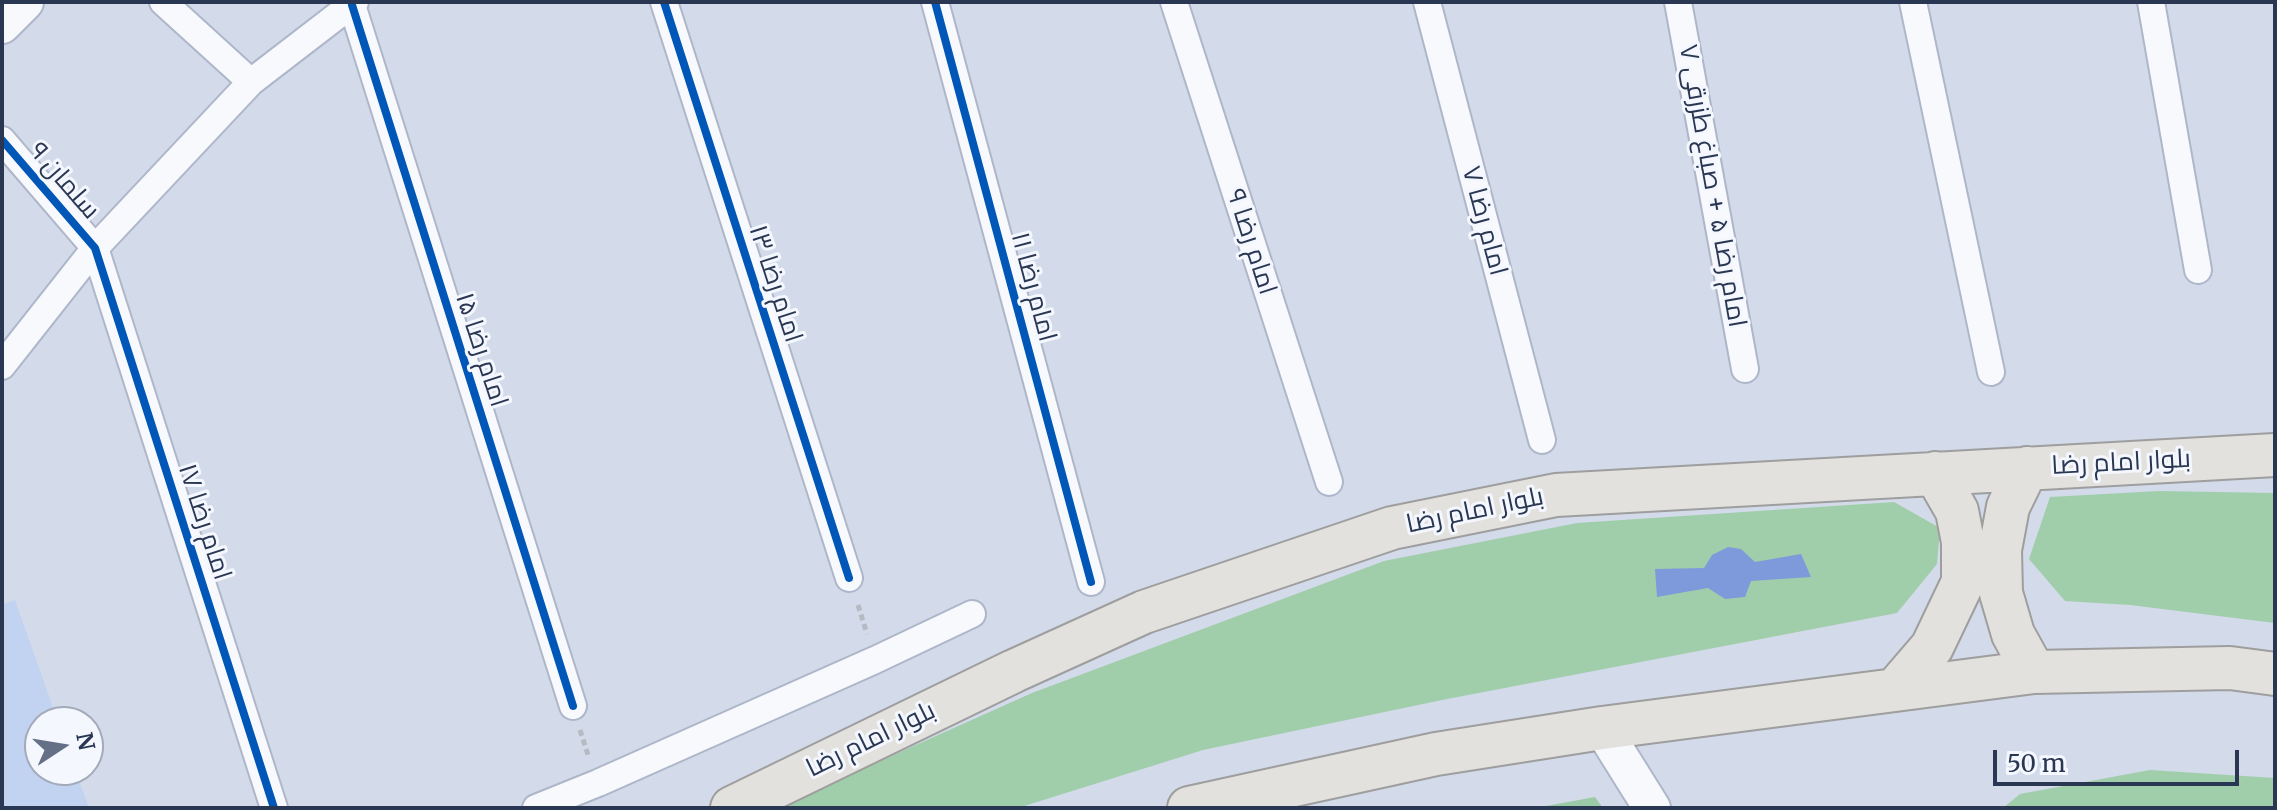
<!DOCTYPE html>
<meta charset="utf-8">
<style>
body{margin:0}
#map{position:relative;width:2277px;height:810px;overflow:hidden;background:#d3dae9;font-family:Merriweather,serif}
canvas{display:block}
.frame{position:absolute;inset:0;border:4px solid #2a3752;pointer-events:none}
.north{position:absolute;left:24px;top:706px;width:80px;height:80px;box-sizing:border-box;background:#f4f7fe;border:2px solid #a3aab9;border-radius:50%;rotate:78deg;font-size:22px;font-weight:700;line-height:32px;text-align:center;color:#2a3752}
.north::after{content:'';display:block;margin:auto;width:28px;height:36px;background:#657087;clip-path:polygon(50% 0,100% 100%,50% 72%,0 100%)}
.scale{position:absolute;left:1993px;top:750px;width:246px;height:36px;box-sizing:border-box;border:4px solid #2a3752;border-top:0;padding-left:10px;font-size:24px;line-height:28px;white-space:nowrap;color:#2a3752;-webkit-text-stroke:6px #f4f7fe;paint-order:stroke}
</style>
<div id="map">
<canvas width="2277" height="810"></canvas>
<div class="frame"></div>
<div class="north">N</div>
<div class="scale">50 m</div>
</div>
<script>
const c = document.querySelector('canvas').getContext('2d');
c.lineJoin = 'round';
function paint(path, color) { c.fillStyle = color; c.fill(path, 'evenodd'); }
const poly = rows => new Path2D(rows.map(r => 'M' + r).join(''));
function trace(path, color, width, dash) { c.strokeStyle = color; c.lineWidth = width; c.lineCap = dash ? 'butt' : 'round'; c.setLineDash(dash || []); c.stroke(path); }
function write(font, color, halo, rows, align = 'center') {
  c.font = font + ' Merriweather,Cairo,serif'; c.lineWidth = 6; c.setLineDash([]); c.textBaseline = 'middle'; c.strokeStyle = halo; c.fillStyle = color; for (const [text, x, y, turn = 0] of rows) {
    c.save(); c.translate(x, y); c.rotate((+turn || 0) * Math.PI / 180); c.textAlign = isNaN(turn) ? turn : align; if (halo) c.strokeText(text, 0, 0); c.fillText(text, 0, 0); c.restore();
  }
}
paint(poly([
 [15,600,58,722,40,722,40,770,75,770,89,808,2,808,2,605]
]), '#c2d2f1');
paint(poly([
 [2159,491,2275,493,2275,623,2130,605,2065,601,2029,559,2050,497],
 [1894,502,1940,528,1937,564,1897,613,1442,700,1203,750,1018,808,775,808,1032,693,1384,561,1577,523],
 [2150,770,2275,778,2275,808,2003,808,2020,794]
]), '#a0ceab');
paint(poly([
 [1595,797,1603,808,1535,808]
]), '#9bcba6');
paint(poly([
 [1728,547,1741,549,1755,562,1801,554,1811,577,1751,581,1745,597,1725,599,1708,588,1657,597,1655,569,1704,568,1712,555]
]), '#7e9ada');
const street = poly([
 [163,2,251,82],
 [664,2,849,578],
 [935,2,1091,582],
 [1174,2,1329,482],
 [1427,2,1542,440],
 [1678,2,1745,369],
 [1913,2,1991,372],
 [2151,2,2198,270],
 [352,5,573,706],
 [2,140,95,248,274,808],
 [2,366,95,248,251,82,355,2],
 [536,808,598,783,875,660,972,614]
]);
const secondary = poly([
 [2,25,25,2],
 [1602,728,1652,808]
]);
const primary = poly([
 [2027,468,2008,507,2000,550,2001,593,2013,634,2034,672],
 [1895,690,1932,647,1963,582,1963,542,1957,511,1935,473],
 [732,808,1014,671,1144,612,1392,528,1556,495,2275,455],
 [1189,808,1436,754,1602,728,2034,672,2230,668,2275,674]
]);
trace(street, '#aeb6ca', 30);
trace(secondary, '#aeb6ca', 40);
trace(primary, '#9e9e9e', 46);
trace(poly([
 [858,605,867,634],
 [580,730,588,755]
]), '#b6bac3', 5, [6, 4]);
trace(street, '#f8f9fc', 26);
trace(secondary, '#f8f9fc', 36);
trace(primary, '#e2e1de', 42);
trace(poly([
 [664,2,849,578],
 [935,2,1091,582],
 [352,5,573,706],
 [2,140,95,248,274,808]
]), '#0057b8', 8);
write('26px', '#2a3752', '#f4f7fe', [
 ["سلمان ۹",64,181,49],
 ["امام رضا ۵ + صباغ طزرقی ۷",1712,186,80],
 ["امام رضا ۷",1484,221,75],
 ["امام رضا ۹",1251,242,72],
 ["امام رضا ۱۳",775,284,72],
 ["امام رضا ۱۱",1033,287,75],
 ["امام رضا ۱۵",481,350,72],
 ["بلوار امام رضا",2121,463,-3],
 ["بلوار امام رضا",1475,511,-12],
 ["امام رضا ۱۷",204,522,72],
 ["بلوار امام رضا",871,740,-26]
]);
</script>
